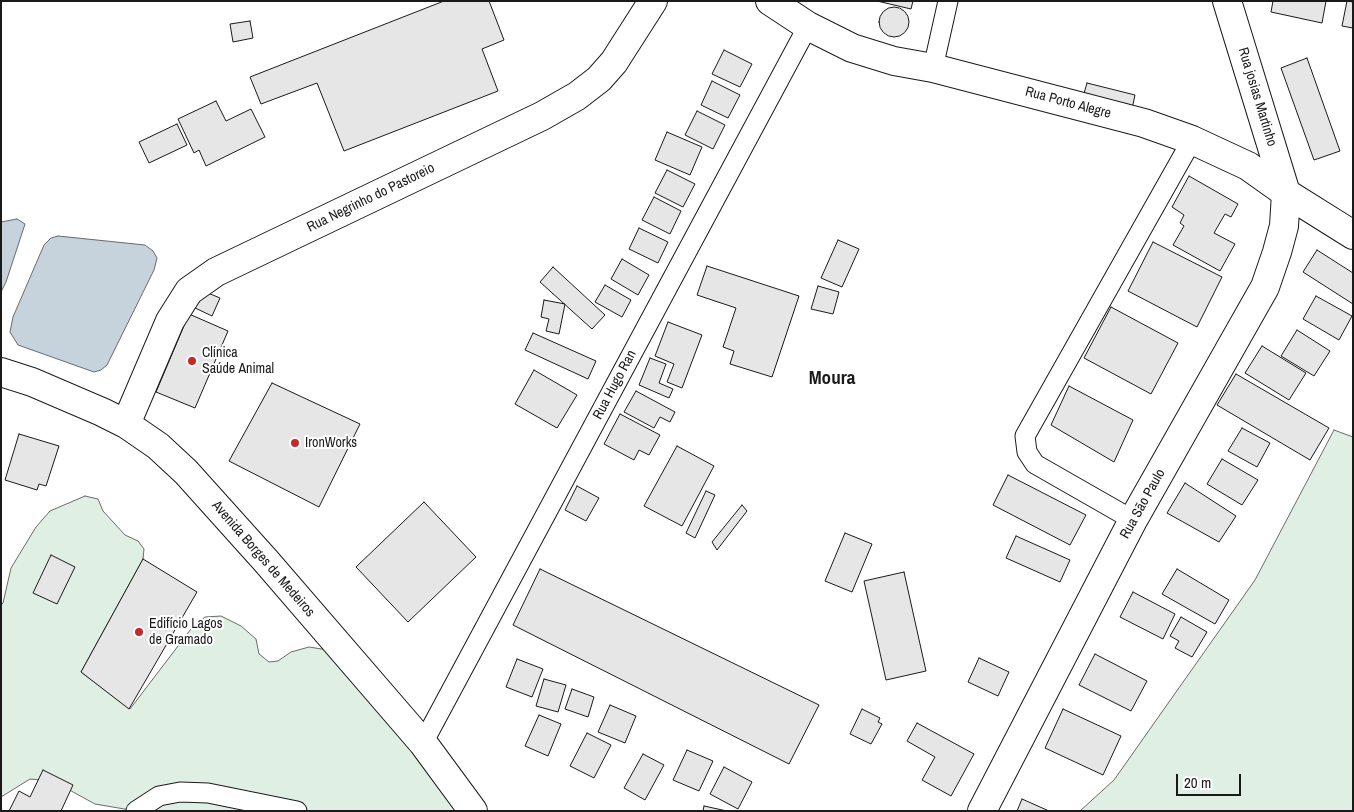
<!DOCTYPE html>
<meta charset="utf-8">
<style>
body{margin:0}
#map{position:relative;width:1354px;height:812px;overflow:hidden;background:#fff;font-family:"Archivo Narrow",sans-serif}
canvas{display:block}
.frame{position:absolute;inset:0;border:2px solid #1a1a1a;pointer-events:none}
.scale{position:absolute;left:1176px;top:774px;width:65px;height:22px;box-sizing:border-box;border:2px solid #1a1a1a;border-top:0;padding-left:6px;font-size:15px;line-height:18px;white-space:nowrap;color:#1a1a1a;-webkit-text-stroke:4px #fff;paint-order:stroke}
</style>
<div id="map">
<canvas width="1354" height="812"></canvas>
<div class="frame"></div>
<div class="scale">20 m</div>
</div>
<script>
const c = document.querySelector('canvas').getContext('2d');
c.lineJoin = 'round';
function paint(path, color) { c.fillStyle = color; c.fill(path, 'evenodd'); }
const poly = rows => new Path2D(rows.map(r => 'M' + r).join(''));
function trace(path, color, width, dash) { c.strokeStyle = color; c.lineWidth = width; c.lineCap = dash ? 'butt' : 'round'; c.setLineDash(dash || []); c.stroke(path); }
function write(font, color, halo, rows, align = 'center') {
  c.font = font + ' "Archivo Narrow",sans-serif'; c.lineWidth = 4; c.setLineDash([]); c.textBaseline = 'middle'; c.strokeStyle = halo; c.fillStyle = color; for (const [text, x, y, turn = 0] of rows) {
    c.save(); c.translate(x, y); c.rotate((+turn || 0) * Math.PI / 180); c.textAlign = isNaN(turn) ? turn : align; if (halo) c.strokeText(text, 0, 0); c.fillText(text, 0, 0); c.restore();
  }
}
const green = poly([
 [1334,430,1353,437,1353,811,1080,811,1114,780,1255,580,1334,430],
 [85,496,98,499,103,511,125,535,138,541,144,549,143,559,81,672,130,709,191,629,205,617,221,616,241,626,256,639,259,654,269,662,278,661,291,652,309,647,328,650,473,811,136,811,95,804,53,781,30,779,1,797,1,605,3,603,11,568,36,527,50,511,85,496]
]);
paint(green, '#e0efe3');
trace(green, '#6a6a6a', 1);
const water = poly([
 [17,219,25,224,6,282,1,292,1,222,17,219],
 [58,236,145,245,153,251,157,258,154,270,107,365,101,370,94,372,18,345,10,332,13,317,44,245,51,238,58,236]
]);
paint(water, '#c6d2dc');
trace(water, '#6a6a6a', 1);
const building = poly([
 [444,1,489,1,504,40,482,49,498,91,344,151,317,83,261,104,250,77,444,1],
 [877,1,913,1,911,9,877,1],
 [1273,1,1326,1,1322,23,1271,12,1273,1],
 [1347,1,1353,2,1353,28,1342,26,1347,1],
 '879 22a15 15 0 1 1 30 0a15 15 0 1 1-30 0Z',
 [250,21,253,38,233,42,230,24,250,21],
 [724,50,752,64,740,87,712,74,724,50],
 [1307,58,1340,151,1314,160,1281,68,1307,58],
 [712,81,740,95,728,118,701,105,712,81],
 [1087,83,1135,95,1132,109,1083,97,1087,83],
 [216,101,226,121,251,109,265,137,206,166,199,150,194,153,178,119,216,101],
 [697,111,725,125,713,149,685,135,697,111],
 [177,124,187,145,149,163,139,142,177,124],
 [667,132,702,147,690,175,655,160,667,132],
 [667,170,695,184,683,207,655,193,667,170],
 [1189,176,1238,204,1231,217,1225,214,1214,233,1235,244,1220,271,1173,245,1184,226,1180,223,1184,215,1172,207,1189,176],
 [654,197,681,211,670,234,642,220,654,197],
 [639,228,668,242,658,263,629,249,639,228],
 [838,240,859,249,842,287,821,278,838,240],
 [1153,242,1222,277,1197,327,1128,291,1153,242],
 [1317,250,1353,273,1353,304,1303,272,1317,250],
 [622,259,649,275,638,295,611,279,622,259],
 [707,266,799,296,772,377,730,364,734,351,723,347,736,308,697,295,707,266],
 [553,267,605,315,592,329,540,282,553,267],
 [605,285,631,300,622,317,595,302,605,285],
 [818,286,839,292,833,314,811,309,818,286],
 [201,290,220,298,212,316,193,307,201,290],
 [1316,296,1352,316,1339,340,1303,319,1316,296],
 [544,300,565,304,559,334,546,331,549,319,541,317,544,300],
 [1111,307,1178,343,1151,394,1084,358,1111,307],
 [189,314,228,331,195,408,156,392,189,314],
 [668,322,702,335,682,388,667,382,674,364,655,356,668,322],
 [1297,330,1330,351,1314,376,1281,356,1297,330],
 [533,333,596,361,588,379,525,350,533,333],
 [1262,346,1306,373,1289,400,1245,373,1262,346],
 [650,358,666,364,659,383,673,389,669,398,639,385,650,358],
 [534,370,577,395,557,428,515,404,534,370],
 [1236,374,1329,428,1310,460,1217,405,1236,374],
 [272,383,360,424,319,507,229,461,272,383],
 [1069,386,1133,420,1114,462,1051,425,1069,386],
 [636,391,675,412,670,422,660,417,654,428,624,412,636,391],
 [620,414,660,435,649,455,639,450,634,460,604,444,620,414],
 [1242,428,1270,443,1257,467,1228,451,1242,428],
 [19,434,59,446,46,486,39,484,37,490,5,480,19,434],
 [677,446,714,466,682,526,644,506,677,446],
 [1222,459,1258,480,1242,505,1207,484,1222,459],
 [1008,475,1086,515,1070,545,993,505,1008,475],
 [1185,483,1236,516,1219,542,1167,513,1185,483],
 [577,486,599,498,586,521,565,510,577,486],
 [706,491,715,495,695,538,686,533,706,491],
 [424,502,476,557,408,622,356,567,424,502],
 [742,505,747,511,717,550,712,542,742,505],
 [845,533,872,544,852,592,825,581,845,533],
 [1016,536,1070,560,1060,582,1006,558,1016,536],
 [51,555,75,567,57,604,33,593,51,555],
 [143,559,197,592,129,709,81,672,143,559],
 [540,569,819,705,789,764,513,625,540,569],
 [1177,569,1229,600,1215,624,1162,594,1177,569],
 [904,572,926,671,886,680,864,581,904,572],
 [1133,592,1175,614,1163,639,1120,617,1133,592],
 [1181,617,1207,632,1192,657,1175,648,1179,641,1170,636,1181,617],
 [1095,654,1147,681,1131,711,1079,685,1095,654],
 [979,658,1009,672,998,696,968,682,979,658],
 [517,659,543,669,532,697,506,687,517,659],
 [544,679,566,685,558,712,536,706,544,679],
 [572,689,594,697,588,717,565,709,572,689],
 [610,705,636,716,625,743,598,732,610,705],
 [862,709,880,718,878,722,882,724,871,744,850,734,862,709],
 [1063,709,1121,736,1103,775,1045,748,1063,709],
 [539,715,561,724,548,756,525,746,539,715],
 [917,723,974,754,951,796,922,780,935,757,907,741,917,723],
 [587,733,611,745,594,778,570,766,587,733],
 [687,750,713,761,699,791,673,780,687,750],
 [643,754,664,765,645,800,624,788,643,754],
 [724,767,752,782,738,809,710,794,724,767],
 [43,770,73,785,61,811,9,811,19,791,30,797,43,770],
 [1022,799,1049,811,1017,811,1022,799],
 [704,806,727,811,703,811,704,806]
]);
paint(building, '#e6e6e6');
trace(building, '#1a1a1a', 1);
const street = poly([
 [933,68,948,1],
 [1133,520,1035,464,1027,452,1025,436,1192,140],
 [423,743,808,26],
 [136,811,159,796,180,792,208,793,297,811]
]);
const secondary = poly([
 [770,1,808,26,852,48,894,61,933,68,1144,123,1192,140,1248,166,1286,193,1353,235],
 [1,372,32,382,102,412,126,424,158,446,186,472,266,561,423,743,473,811],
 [126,424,170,321,189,291,216,272,542,116,577,96,599,79,614,62,653,1],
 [982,811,1133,520,1265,287,1277,252,1284,226,1286,193,1227,1]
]);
trace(street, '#1a1a1a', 21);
trace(secondary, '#1a1a1a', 30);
trace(street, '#fff', 19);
trace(secondary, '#fff', 28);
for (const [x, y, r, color] of [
 [192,361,5,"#c62828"],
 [295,443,5,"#c62828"],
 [139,632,5,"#c62828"]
]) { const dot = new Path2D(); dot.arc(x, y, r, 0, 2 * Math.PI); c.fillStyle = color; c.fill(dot); trace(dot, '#fff', 2); }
write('14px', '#1a1a1a', '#fff', [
 ["Rua josias Martinho",1257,97,73],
 ["Rua Porto Alegre",1068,103,15],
 ["Rua Negrinho do Pastoreio",371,198,-26],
 ["Rua Hugo Ran",615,385,-62],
 ["Rua São Paulo",1143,504,-61],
 ["Avenida Borges de Medeiros",263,559,49]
]);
write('14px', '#1a1a1a', '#fff', [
 ["Clínica",202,353],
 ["Saúde Animal",202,369],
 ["IronWorks",305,443],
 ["Edifício Lagos",149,624],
 ["de Gramado",149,640]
], 'left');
write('bold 19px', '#1a1a1a', '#fff', [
 ["Moura",832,379]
]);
</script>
